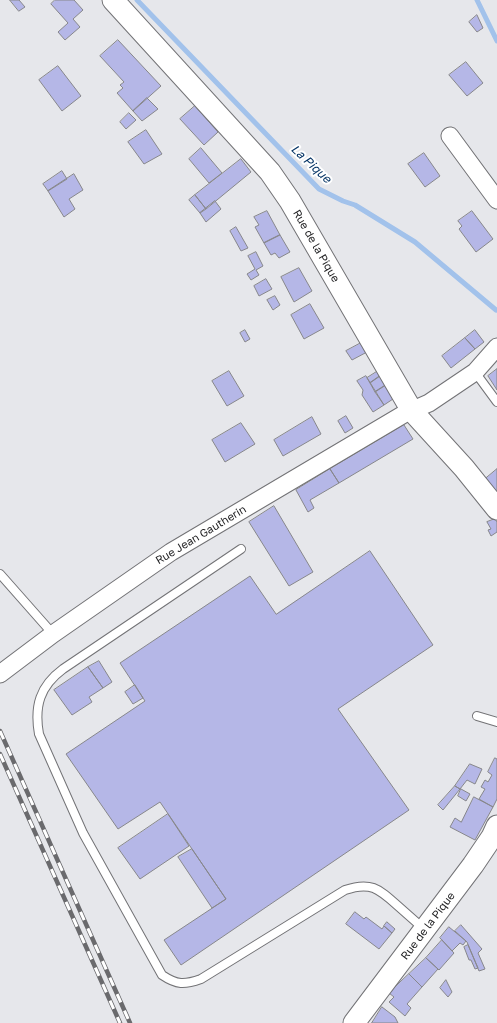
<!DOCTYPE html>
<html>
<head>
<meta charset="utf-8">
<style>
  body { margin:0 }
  canvas { display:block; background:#e6e7eb }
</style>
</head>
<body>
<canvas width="497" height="1023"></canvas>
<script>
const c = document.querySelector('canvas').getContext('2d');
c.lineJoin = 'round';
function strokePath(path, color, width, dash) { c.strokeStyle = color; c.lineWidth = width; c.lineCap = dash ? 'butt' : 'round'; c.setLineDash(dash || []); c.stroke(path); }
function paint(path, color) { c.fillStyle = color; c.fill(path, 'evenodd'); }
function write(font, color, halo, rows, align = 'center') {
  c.font = font + ' "Golos Text",sans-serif'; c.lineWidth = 4; c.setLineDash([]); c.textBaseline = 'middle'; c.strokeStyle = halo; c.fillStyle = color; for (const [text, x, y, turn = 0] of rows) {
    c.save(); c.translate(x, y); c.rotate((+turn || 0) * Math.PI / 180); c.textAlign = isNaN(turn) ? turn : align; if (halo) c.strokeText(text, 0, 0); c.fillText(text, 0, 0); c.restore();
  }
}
strokePath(new Path2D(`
  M137 0 319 189 343 201 355 205 415 242 496 310
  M477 0 497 41`), '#a2c2eb', 5);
const building = new Path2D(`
  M10 0H19L25 7 19 11Z
  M55 0H74L83 10 73 19 80 27 65 40 58 32 68 23 51 4Z
  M477 15 483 28 477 32 469 22Z
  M118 40 161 86 133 111 117 93 123 88 120 85 124 82 100 56Z
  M466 62 483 83 467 96 449 75Z
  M58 66 81 96 62 111 39 80Z
  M147 98 158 109 142 121 133 111Z
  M195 106 218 132 204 145 180 119Z
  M129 113 136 120 126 129 120 122Z
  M146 130 162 154 144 164 128 142Z
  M201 148 222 173 209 183 189 159Z
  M424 153 440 176 425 187 408 164Z
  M241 159 251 172 206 209 195 195Z
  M62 171 67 179 48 191 43 184Z
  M74 174 83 190 69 199 75 209 64 217 48 191Z
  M195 195 206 209 200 213 189 200Z
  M215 201 221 209 206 222 200 213Z
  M267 211 280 235 264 243 255 227 259 225 254 217Z
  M472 211 493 239 476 252 459 229 462 226 458 221Z
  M236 227 248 248 241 251 230 231Z
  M280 235 290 252 279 258 275 253 271 255 264 243Z
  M256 252 263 266 256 270 259 275 251 280 247 274 255 269 248 256Z
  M299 268 312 291 294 302 281 277Z
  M266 279 272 289 259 296 254 286Z
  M275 296 280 305 273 310 267 300Z
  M310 304 324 328 304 339 291 315Z
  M245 330 250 339 245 342 240 333Z
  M475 330 484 342 475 349 465 338Z
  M465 338 475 349 451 368 442 356Z
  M361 343 367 352 352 360 346 351Z
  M497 369V390L488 376Z
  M229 371 244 396 227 406 212 381Z
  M378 371 380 376 370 383 367 378Z
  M366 376 384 405 373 412 362 395 363 390 357 381Z
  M380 376 386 385 375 392 370 383Z
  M386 385 393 399 384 405 375 392Z
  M346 416 353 428 345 433 338 421Z
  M312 417 321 434 283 456 274 440Z
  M241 423 255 444 225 462 212 440Z
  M404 425 413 439 339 483 330 469Z
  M330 469 339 483 310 500 314 508 308 512 296 490Z
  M497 469V496L484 480Z
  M274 506 313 572 289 586 249 522Z
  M495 519 497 522V532L491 536 488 530 491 529 487 522Z
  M370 551 433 645 338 709 409 810 181 965 164 940 226 899 160 802 118 829 66 754 145 701 120 663 250 576 276 614Z
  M99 661 112 682 103 688 88 667Z
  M88 667 103 688 89 697 92 702 72 715 54 690Z
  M135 685 143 698 133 704 125 692Z
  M495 758 497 759V799L493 807 479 799 485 789 481 787 485 780 488 782 492 775 488 772Z
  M470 764 482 769 475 784 467 780 460 789 455 786Z
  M455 786 460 789 443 810 438 805Z
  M461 789 470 794 466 801 458 796Z
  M474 797 493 807 475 840 450 827 455 818 461 822Z
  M168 814 189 846 140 879 118 848Z
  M192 849 226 899 212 908 178 857Z
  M355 912 364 919 366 917 382 929 384 926 392 933 379 949 346 924Z
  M387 922 395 929 392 933 384 926Z
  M461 925 482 949 478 953 485 969 479 971 467 942 455 931Z
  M449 927 466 941 463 945 460 943 452 951 440 938Z
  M442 940 454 953 439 970 426 958Z
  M468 945 478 968 475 969 471 960H469L464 947Z
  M426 958 438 969 422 987 409 974Z
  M409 974 422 987 407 1004 411 1008 405 1016 389 1002 394 997 389 993Z
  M446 980 452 992 448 997 440 988Z
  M382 1007 395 1017 398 1023H372Z`);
paint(building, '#b5b7e7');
strokePath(building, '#87878b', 1);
const service = new Path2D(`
  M475 372 497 402
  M241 549 63 669C40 686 34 706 39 734L83 833 162 975C177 985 184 985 201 979L345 890C371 881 379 889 398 906 406 913 415 921 424 929
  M0 574 53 634
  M477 716 497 722`);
const minor = new Path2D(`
  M450 136 497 200
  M0 674 53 634 171 552 404 414 429 403 475 372 497 347`);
const tertiary = new Path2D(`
  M113 0 270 172 290 201 412 411 464 468 497 509
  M354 1023 473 865 492 837 497 826`);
strokePath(service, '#737376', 10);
strokePath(minor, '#737376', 19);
strokePath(tertiary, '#737376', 23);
strokePath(service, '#fff', 8);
strokePath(minor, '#fff', 17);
strokePath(tertiary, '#fff', 21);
const rail = new Path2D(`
  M0 731 130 1023
  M0 754 120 1023`);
strokePath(rail, '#6a6a6d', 4.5);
strokePath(rail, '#fff', 3, [9]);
write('11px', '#232325', '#fff', [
  ["Rue de la Pique",316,246,60],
  ["Rue Jean Gautherin",201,535,-31],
  ["Rue de la Pique",428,926,-53]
]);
write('italic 12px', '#063465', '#fff', [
  ["La Pique",311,164,43]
]);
</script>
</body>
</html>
